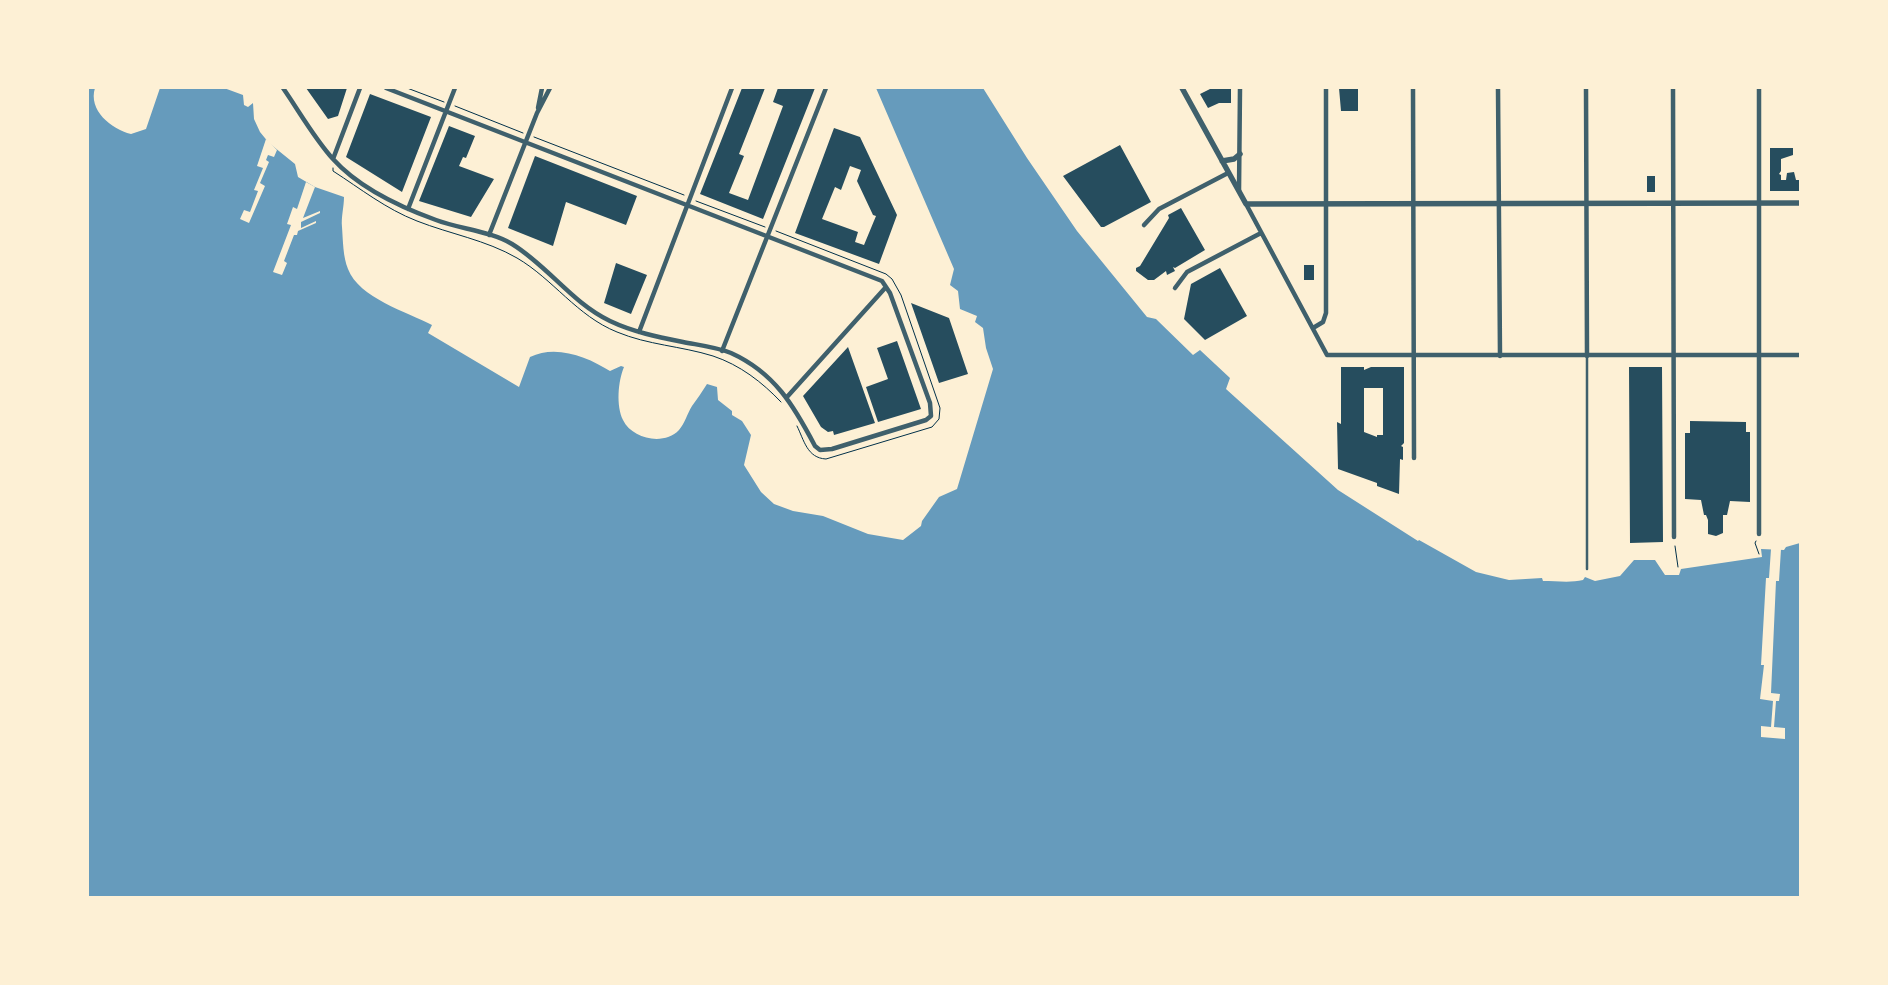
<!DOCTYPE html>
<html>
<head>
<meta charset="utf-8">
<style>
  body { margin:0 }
  #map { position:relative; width:1888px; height:985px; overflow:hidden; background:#fdf0d5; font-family:Inter,sans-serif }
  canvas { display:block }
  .frame { position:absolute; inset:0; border:89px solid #fdf0d5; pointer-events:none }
</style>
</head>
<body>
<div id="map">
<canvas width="1888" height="985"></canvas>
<div class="frame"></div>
</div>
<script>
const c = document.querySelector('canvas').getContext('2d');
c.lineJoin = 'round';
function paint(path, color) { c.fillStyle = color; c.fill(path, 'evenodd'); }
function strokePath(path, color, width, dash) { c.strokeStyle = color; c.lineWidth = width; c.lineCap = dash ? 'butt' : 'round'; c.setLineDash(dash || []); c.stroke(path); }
paint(new Path2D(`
  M88 88H95C88 110 111 129 131 134L146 129 160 88H224L243 95 244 105 248 107 253 103 254 119 260 132 269 143 295 164 298 177 315 187 344 197C344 207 341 217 342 227 343 241 343 257 348 269 359 298 407 312 432 325L428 333 519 387 530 357C556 344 588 357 610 371L621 366 624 367C618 381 616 406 623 420 632 439 664 446 679 430 685 423 687 414 692 406 697 399 702 392 707 384L717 387 718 400 732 411V415L742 421 751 435 744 465 761 492 774 504 793 511 823 516 868 534 903 540 921 526 922 521 939 497 957 489 993 369 986 348 983 328 975 322 977 316 960 309 958 291 950 285 954 269 876 88H983L1027 158 1077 231 1147 317 1156 319 1193 355 1200 350 1230 378 1226 389 1338 490 1418 541 1419 540 1476 572 1509 580 1542 578 1543 581C1556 581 1571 583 1583 580L1585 577 1595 581 1620 576 1634 560H1655L1665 575H1679L1681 569 1762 557 1761 549 1784 550 1786 547 1800 543V897L88 898Z`), '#669bbc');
paint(new Path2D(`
  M266 139 277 150 274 157 268 155 266 160 269 162 260 183 265 186 249 223 240 219 244 210 250 212 258 191 254 190 263 168 257 166Z
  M306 182 315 187 303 218 320 211V213L301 222V228L316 221V223L298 231 297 235H294L284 261 287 263 282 275 273 272 291 225 287 224 293 207 297 209Z
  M1771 549H1781L1779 581H1776L1771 693 1780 694 1779 701H1776L1774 727 1785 728V739L1761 737V726L1771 727 1773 701 1760 699 1764 665H1761L1766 578H1769Z`), '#fdf0d5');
paint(new Path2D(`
  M306 88H347L338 116 328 119Z
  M742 88H765L739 154 744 156 729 193 748 200 783 106 773 102 778 88H815L763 219 700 194Z
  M1212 88H1231V103H1219L1208 108 1200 94Z
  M1339 88H1358V111H1341Z
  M370 94 431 117 402 192 346 157Z
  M449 126 475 136 466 158 463 157 459 166 494 179 471 217 419 201Z
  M834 128 860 137 897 215 879 264 795 233ZM850 166 861 170 857 181 873 215 876 216 864 245 855 242 858 232 822 219 835 187 841 190Z
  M1120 145 1151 202 1104 227H1101L1063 176Z
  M1770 148H1793V155L1781 159V171L1779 174 1781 175V180H1786L1787 173 1794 172 1796 180H1800V191H1770Z
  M535 156 637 196 626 225 566 202 553 246 508 228Z
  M1647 176H1655V192H1647Z
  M1181 208 1205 250 1175 268 1173 267 1175 271 1167 275 1166 271 1154 280H1148L1136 271V268L1140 266 1169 218 1168 215Z
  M616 263 647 275 631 314 604 303Z
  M1304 265H1314V280H1304Z
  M1220 268 1247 316 1205 340 1184 319 1191 284Z
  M911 303 949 318 968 374 939 383Z
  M897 341 921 409 878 422 866 387 888 379 877 348Z
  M848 347 875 423 834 435 833 431 828 432 821 427 803 396Z
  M1341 367H1364V370L1371 367H1404V443L1401 446 1403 447V460L1400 459 1399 494 1377 486V483L1338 469 1337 422 1341 424ZM1364 388H1383V435H1377V437L1364 432Z
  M1629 367H1662L1663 542 1630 543Z
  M1690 421 1746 422V432H1750V502L1730 501 1727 515H1723V533L1716 536 1708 534V520L1706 515H1704L1701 500 1685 499V433H1690Z`), '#264d5e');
strokePath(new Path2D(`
  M407 88 444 102
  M455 106 523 133
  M534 137 684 195
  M333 168V171C361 189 386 209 417 221 450 234 486 240 517 258 553 279 577 316 617 332 648 345 681 346 713 356 740 365 762 382 781 402
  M696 201 765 227
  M776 231 886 274 892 279 901 295 940 408 939 419 932 427 826 459C807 458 804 440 797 426
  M1756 541 1755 543 1759 554
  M1675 546 1678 567`), '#003049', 1);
strokePath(new Path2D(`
  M1587 356V569`), '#3f606c', 2.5);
strokePath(new Path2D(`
  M283 88C299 111 314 138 333 159 359 188 400 207 436 220 460 229 490 231 512 244 548 266 572 303 610 321 633 332 658 337 683 342 698 345 716 347 731 353 775 373 794 406 815 446L820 450 832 449 926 420 931 416 930 403 890 293 882 281 386 88
  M1413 88 1414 458
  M1498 88 1500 356
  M1586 88 1587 356
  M1673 88 1674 537
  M1759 88V534
  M538 108 542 88
  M333 159 360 88
  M1239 191 1240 88
  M1246 204 1327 355H1800
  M408 209 455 88
  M1144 225 1159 209 1228 173
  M489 235 537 113 550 88
  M1175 288 1187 272 1261 233
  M1313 328 1323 322 1326 313V88
  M639 332 732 88
  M722 351 826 88
  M787 397 886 287`), '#3f606c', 4.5);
strokePath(new Path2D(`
  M1182 88 1246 204 1800 203
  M1222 161 1234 159 1240 154`), '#3f606c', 5.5);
</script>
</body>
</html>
